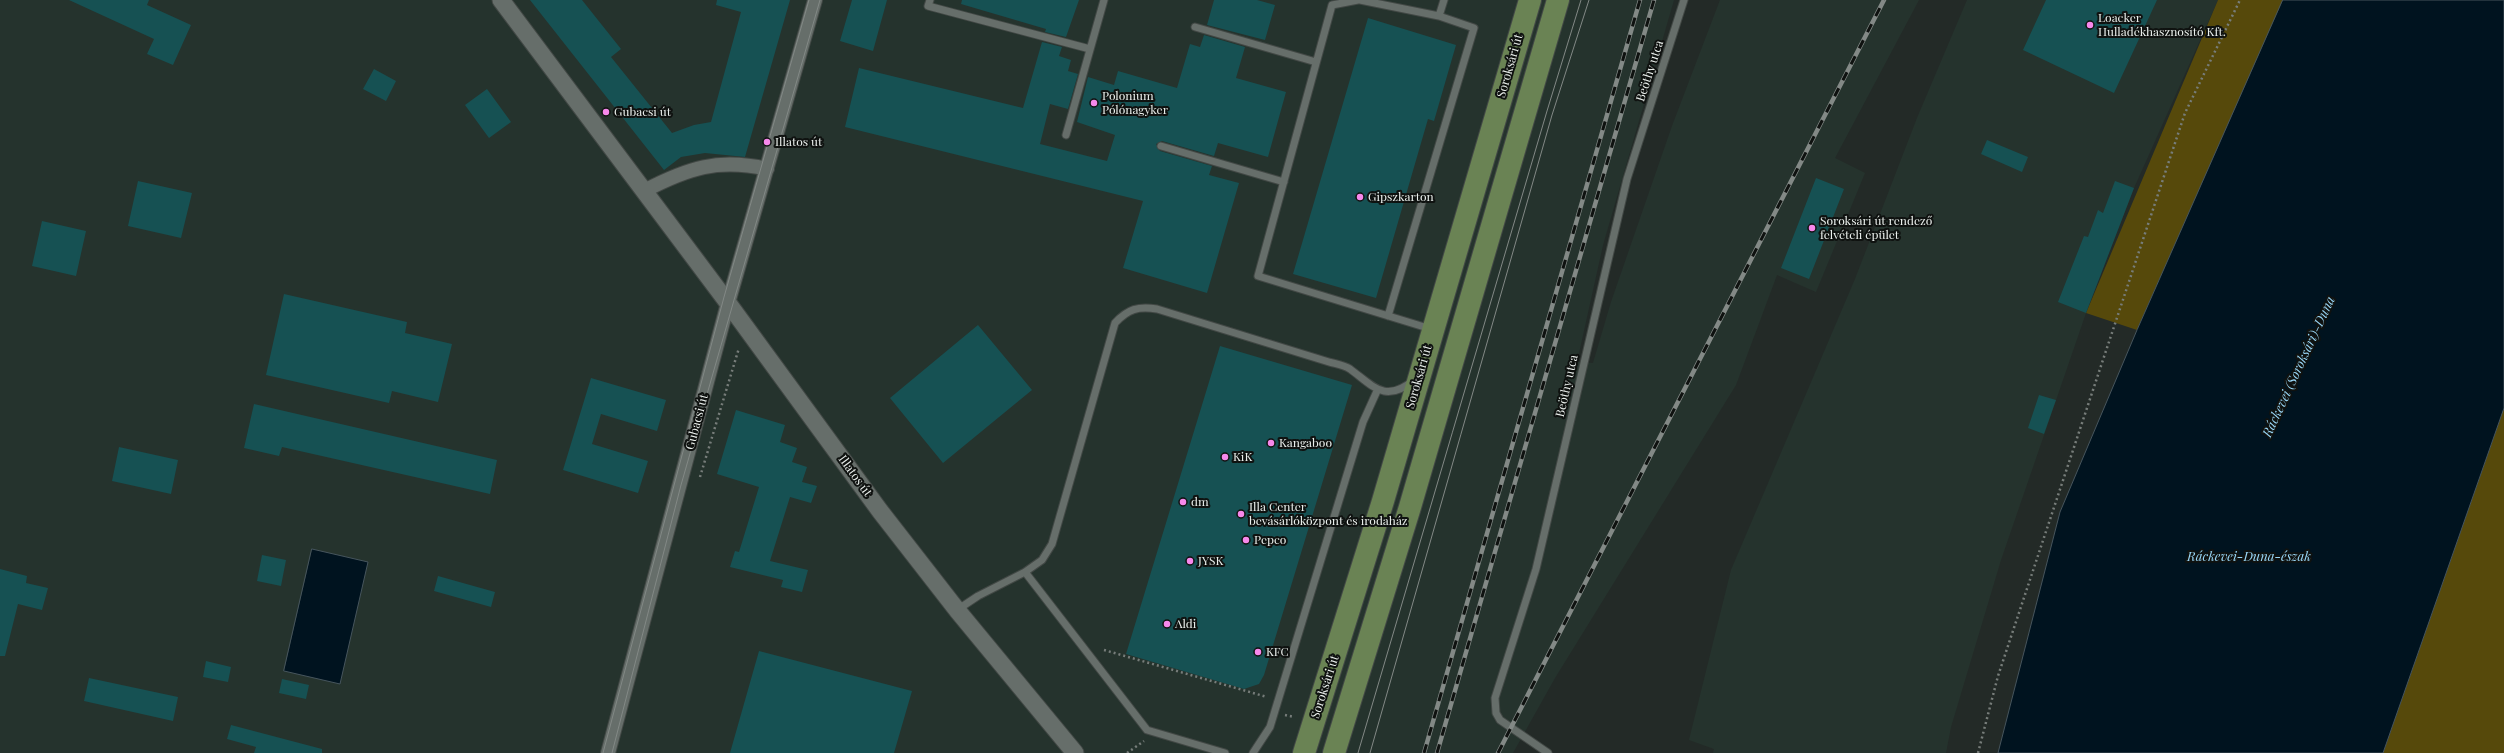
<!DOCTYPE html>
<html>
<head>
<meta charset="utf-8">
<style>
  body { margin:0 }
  canvas { display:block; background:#232a27 }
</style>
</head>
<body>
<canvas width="2504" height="753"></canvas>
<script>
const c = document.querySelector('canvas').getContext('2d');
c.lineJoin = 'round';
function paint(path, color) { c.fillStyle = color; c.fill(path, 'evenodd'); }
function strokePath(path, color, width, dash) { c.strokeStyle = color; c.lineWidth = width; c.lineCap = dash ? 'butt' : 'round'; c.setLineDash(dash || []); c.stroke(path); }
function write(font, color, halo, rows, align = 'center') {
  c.font = font + ' "Playfair Display",serif'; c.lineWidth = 4; c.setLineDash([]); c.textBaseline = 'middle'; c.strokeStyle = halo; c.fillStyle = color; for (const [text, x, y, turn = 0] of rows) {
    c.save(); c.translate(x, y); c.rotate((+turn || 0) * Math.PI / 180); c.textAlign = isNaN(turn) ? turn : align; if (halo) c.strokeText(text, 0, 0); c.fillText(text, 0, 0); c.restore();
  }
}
paint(new Path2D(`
  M0 0H1674L1603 245 1577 362 1593 363 1611 302 1672 126 1720 0H1919L1835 158 1865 173 1816 292 1777 275 1736 385 1555 678 1513 753H0Z
  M1967 0H2218L2134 188 2086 313 2001 560 1951 727 1946 753H1713L1714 749 1689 740 1731 570 1855 279 1917 118Z`), '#25332d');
paint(new Path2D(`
  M2218 0H2283L2137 330 2086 313Z
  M2504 408V753H2383Z`), '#56490b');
const water = new Path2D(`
  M2283 0H2504V408L2383 753H1998L2060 512 2137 330Z
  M312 549 368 562 340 684 284 671Z`);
paint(water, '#00131f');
strokePath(water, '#46555d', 1);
paint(new Path2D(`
  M69 0H149L147 5 191 25 173 65 147 54 154 39Z
  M530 0H582L621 49 611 57 672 133 694 125 711 122 741 12 716 5 717 0H790L745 157 705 153 681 157 664 170Z
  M852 0H887L873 51 840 41Z
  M962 0H1079L1066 37 1045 32 1046 29 961 4Z
  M1214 0H1257L1275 5 1265 40 1207 25Z
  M2046 0H2157L2114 93 2023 50Z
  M1368 18 1456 45 1434 121 1428 119 1376 298 1293 274Z
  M1204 35 1245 47 1236 78 1286 92 1268 157 1218 143 1214 156 1162 141 1156 144 1160 151 1212 166 1209 175 1239 183 1207 293 1123 268 1143 201 845 127 859 68 1023 108 1042 42 1062 47 1059 56 1071 60 1068 71 1078 74 1068 109 1050 104 1040 144 1107 161 1115 135 1077 122 1088 77 1114 85 1118 71 1177 88 1190 44 1200 47Z
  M374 69 396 81 386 101 363 89Z
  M487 89 511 122 489 138 465 105Z
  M1987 140 2028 157 2022 172 1981 154Z
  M1816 178 1844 189 1809 279 1781 268Z
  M138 181 192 193 181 238 128 226Z
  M2115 181 2134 188 2086 313 2058 302 2084 236 2088 237 2098 210 2103 213Z
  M42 221 86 231 76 276 32 266Z
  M284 294 407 322 405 333 452 344 438 402 392 391 389 403 266 375Z
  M978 325 1032 390 943 463 890 398Z
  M1220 346 1352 385 1264 675 1259 684 1244 689 1126 654Z
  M591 378 666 400 657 431 601 414 592 444 648 461 638 493 563 470Z
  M2039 395 2056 400 2044 434 2028 428Z
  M254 404 497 460 490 494 282 447 279 456 244 448Z
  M736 410 785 425 780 442 797 448 792 462 807 467 802 482 817 486 811 503 790 497 770 561 808 570 802 592 781 587 783 580 730 567 735 551 739 552 759 487 717 474Z
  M119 447 178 460 171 494 112 481Z
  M262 555 286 560 281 586 257 581Z
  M0 569 27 576 26 583 48 588 42 610 18 604 5 656H0Z
  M438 576 495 592 491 607 434 591Z
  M759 651 912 691 894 753H730Z
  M206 661 231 667 228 682 203 677Z
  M89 678 178 697 173 721 84 701Z
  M282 679 309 685 306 699 279 693Z
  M231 725 322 749V753H254L256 747 227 739Z`), '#165153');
const service = new Path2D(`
  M930 0 928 6 1090 49
  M1358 0 1332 5 1258 276 1431 329
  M1360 0 1439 16 1444 0
  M1195 27 1316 62
  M1066 135 1104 0
  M1161 146 1284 182
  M1388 316 1474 28 1439 16
  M1025 572 1147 730 1225 753
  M957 610 978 596 1025 572 1042 560 1052 544 1115 323C1128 309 1138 306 1157 309L1329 362C1336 364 1344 365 1350 369 1373 386 1385 404 1414 380
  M1253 753 1270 727 1363 422 1377 391
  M1548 753 1500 720 1496 713 1495 698 1536 569 1627 179 1684 0`);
const minor = new Path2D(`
  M644 191C688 168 718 158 767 169
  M608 753 728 303 815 0`);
const tertiary = new Path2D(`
  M501 0 728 303 880 511 957 610 1075 753`);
const primary = new Path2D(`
  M1304 753 1383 501 1530 0
  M1334 753 1410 507 1558 0`);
strokePath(service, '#424845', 9);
strokePath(minor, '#424845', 16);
strokePath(tertiary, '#424845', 19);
strokePath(primary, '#424845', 24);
strokePath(new Path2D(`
  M700 477 739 348
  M1104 650 1267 697
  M1285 715 1294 717
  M1127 753 1144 741
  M1978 753 1998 676 2185 113 2240 0`), '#777d7a', 2.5, [2, 3]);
strokePath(service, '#666e6a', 7);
strokePath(minor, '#666e6a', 14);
strokePath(tertiary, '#666e6a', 17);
strokePath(primary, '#6a8354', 22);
strokePath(new Path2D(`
  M603 753 724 297 809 0
  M612 753 681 485 820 0
  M1358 753 1547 111 1581 0
  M1370 753 1552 115 1589 0`), '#838986', 1);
const rail = new Path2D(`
  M1424 753 1640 0
  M1437 753 1654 0
  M1498 753 1884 0`);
strokePath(rail, '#838986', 4.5);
strokePath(rail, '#0f1210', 3, [9]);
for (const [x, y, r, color] of [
  [2090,25,4,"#f788eb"],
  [1094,103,4,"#f788eb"],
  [606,112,4,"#f788eb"],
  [767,142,4,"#f788eb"],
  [1360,197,4,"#f788eb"],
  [1812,228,4,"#f788eb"],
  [1271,443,4,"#f788eb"],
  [1225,457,4,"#f788eb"],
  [1183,502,4,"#f788eb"],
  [1241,514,4,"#f788eb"],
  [1246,540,4,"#f788eb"],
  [1190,561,4,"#f788eb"],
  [1167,624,4,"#f788eb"],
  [1258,652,4,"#f788eb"]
]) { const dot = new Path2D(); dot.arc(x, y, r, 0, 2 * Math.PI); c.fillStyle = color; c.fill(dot); strokePath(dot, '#0f1210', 1.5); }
write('12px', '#ebf0ed', '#0f1210', [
  ["Loacker",2098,18],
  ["Hulladékhasznosító Kft.",2098,32],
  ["Polonium",1102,96],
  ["Pólónagyker",1102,110],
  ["Gubacsi út",614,112],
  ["Illatos út",775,142],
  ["Gipszkarton",1368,197],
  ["Soroksári út rendező",1820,221],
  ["felvételi épület",1820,235],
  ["Kangaboo",1279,443],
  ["KiK",1233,457],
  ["dm",1191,502],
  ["Illa Center",1249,507],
  ["bevásárlóközpont és irodaház",1249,521],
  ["Pepco",1254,540],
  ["JYSK",1198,561],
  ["Aldi",1175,624],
  ["KFC",1266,652]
], 'left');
write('12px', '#ebf0ed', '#0f1210', [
  ["Soroksári út",1510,66,-74],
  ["Beöthy utca",1650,71,-72],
  ["Soroksári út",1419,377,-74],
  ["Beöthy utca",1567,386,-77],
  ["Gubacsi út",697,422,-75],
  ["Illatos út",855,476,54],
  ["Soroksári út",1325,687,-72]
]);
write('italic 13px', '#99d7f7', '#0f1210', [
  ["Ráckevei (Soroksári)-Duna",2299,367,-65],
  ["Ráckevei-Duna-észak",2249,557]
]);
</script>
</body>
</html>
